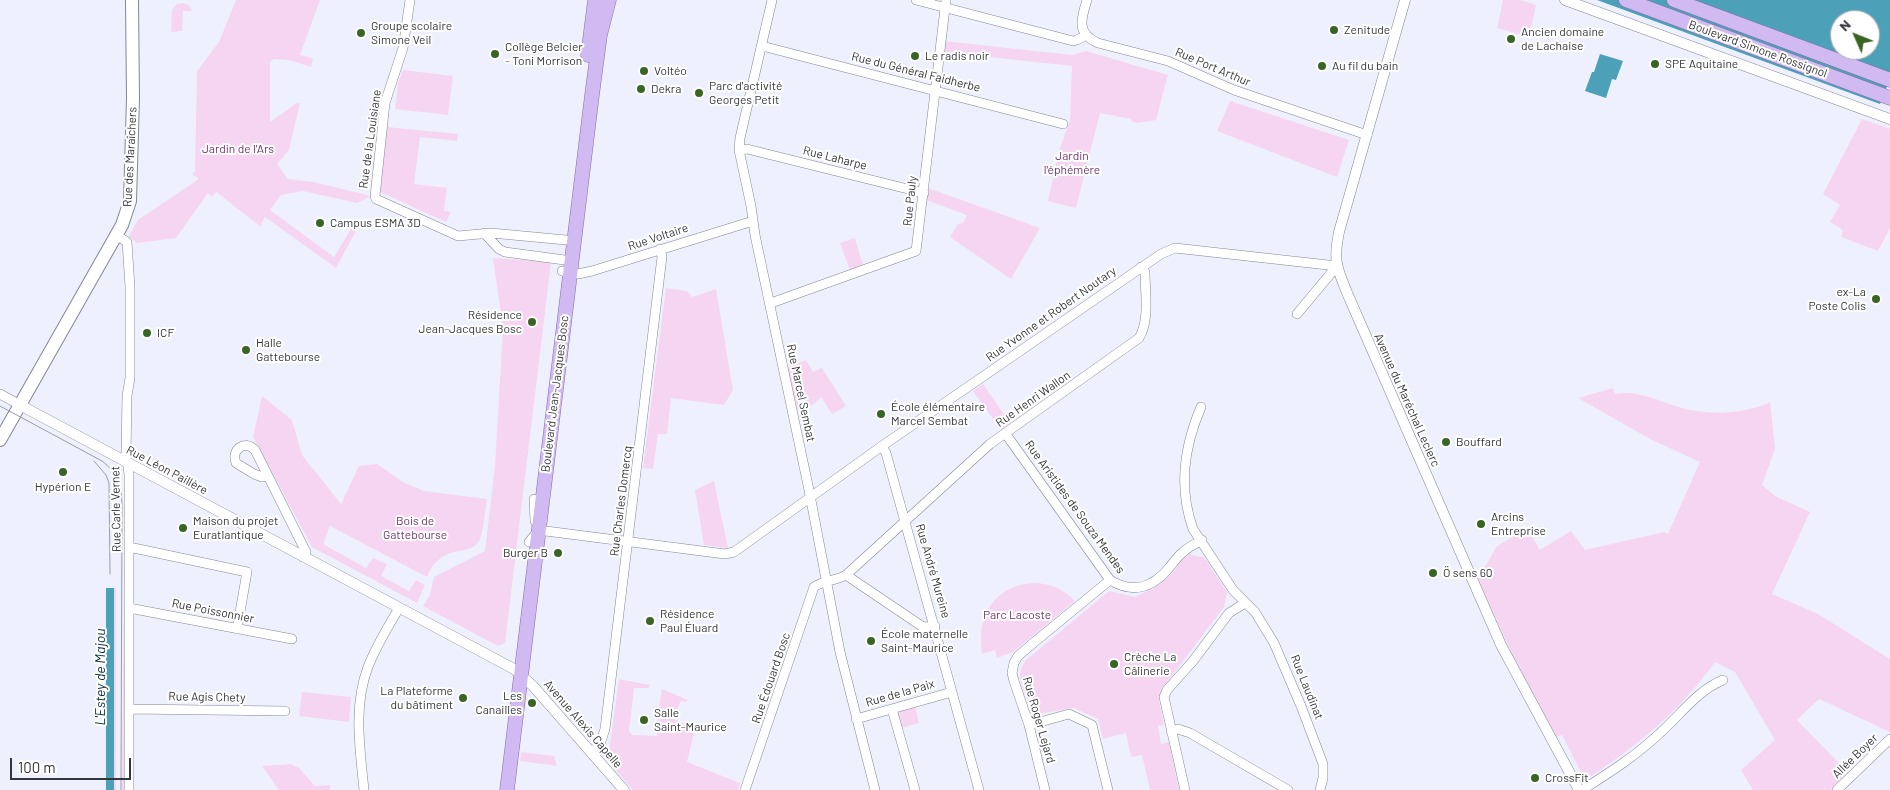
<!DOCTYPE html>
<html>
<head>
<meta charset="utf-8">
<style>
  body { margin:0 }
  #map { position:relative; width:1890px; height:790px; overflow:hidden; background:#eef1fd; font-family:Barlow,sans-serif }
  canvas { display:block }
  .north { position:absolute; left:1830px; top:10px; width:50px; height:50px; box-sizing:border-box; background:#fff; border:1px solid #aeafb1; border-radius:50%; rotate:314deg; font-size:14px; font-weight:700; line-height:20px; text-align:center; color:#35363c }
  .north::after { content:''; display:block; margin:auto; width:18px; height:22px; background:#396524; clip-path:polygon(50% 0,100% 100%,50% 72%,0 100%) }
  .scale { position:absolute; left:10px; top:758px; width:121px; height:22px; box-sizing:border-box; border:2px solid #35363c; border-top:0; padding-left:6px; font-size:15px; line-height:18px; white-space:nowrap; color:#35363c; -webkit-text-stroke:4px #fff; paint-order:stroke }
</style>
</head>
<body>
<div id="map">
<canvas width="1890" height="790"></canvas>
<div class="north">N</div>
<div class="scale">100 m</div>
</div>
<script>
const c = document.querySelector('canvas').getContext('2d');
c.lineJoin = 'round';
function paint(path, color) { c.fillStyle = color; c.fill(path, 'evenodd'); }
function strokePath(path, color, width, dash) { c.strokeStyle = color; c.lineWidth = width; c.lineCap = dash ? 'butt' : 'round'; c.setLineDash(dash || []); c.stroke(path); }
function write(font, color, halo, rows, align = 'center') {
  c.font = font + ' Barlow,sans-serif'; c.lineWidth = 4; c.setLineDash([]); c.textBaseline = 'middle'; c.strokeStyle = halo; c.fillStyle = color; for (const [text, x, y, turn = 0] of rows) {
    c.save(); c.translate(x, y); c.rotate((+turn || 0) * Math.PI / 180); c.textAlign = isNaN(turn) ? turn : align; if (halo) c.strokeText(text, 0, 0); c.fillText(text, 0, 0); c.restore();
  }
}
paint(new Path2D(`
  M236 0H320L300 55 313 58 311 67 289 60 274 59 270 62V122L297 103H300L289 150 277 164 288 179 314 182 371 196 357 203 303 191 281 195 270 210 334 257 352 227 357 229 336 268 265 217 260 226 216 192 212 197 208 193 176 238 137 243 129 236 138 220 199 179 192 174 195 171 197 71 219 42Z
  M1503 0H1520L1536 5 1529 37 1497 28Z
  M183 3 190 6 192 11H183L182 31 171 32 172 10 177 4Z
  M944 41 1072 55 1086 51 1168 75 1156 120 1137 123 1131 121V119L1100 113 1076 208 1048 201 1059 151 1070 120 1072 66 943 52Z
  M403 70 453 76 448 115 395 109 398 83Z
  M1230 101 1349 140 1337 177 1217 131Z
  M1862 119 1890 129V228L1878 251 1841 237 1843 230 1830 222 1840 205 1823 194Z
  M387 127 458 134 457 141 420 137 414 184 447 188 444 211 451 212 446 222 380 192Z
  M928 188 1040 228 1011 279 950 237 958 224 963 223 967 215 926 200Z
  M855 238 863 265 850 270 840 243Z
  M493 258 551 262 505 643 498 646 423 606 430 595 434 577 485 551 495 466 503 328Z
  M666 288 687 291 692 297 716 289 733 390 724 405 671 398 667 434H658L653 469 643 468Z
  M806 360 813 372 822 368 846 406 832 414 821 397 813 405 797 410 788 367Z
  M983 384 1010 423 1001 430 973 391Z
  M1613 388 1615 394C1641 389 1665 405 1690 410 1715 415 1748 413 1770 402L1775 449 1762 485 1777 497 1810 512 1772 594 1818 614 1890 659V732L1819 699 1797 720 1848 772 1830 790H1753L1741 770 1775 740 1735 672 1715 662C1680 711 1635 748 1585 780L1562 735 1556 737 1512 654 1478 579 1497 546 1527 529 1540 550 1571 531 1585 550 1664 532 1668 534 1700 462 1650 439 1578 398Z
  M262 396 292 420 302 455 341 504 359 466 377 464 403 482 424 491 487 499C485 510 484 532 479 541 473 551 464 549 454 552 441 555 431 565 427 577L330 526 323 544 366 568 373 558 387 564 381 576 409 591 416 580 425 585 417 603 312 547 253 437Z
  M714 481 728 548H727L704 545 695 490Z
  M1190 554 1199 557H1204L1227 592 1224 607 1161 690 1159 701 1164 725 1158 726 1161 744 1169 742 1179 790H1150L1142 755 1131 757 1126 733 1103 739 1098 719 1074 708 1038 714C1031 709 1019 684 1020 675 1020 669 1023 665 1026 660L1109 591 1135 597 1154 588 1172 574 1182 560Z
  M1033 583C1050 583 1063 589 1075 601L1013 652 997 658 995 650 982 654C976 617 993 586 1033 583Z
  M114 588H116V790H114Z
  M124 588H126L124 790H122Z
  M619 679 650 685 648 688H634L629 731 632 735 657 736 659 708 662 689 688 700 686 702 681 701 673 719 695 729 687 762 740 783 738 790H633L611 765 608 759Z
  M302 692 351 697 349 722 299 716Z
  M915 706 919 723 901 728 896 711Z
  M521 752 554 756 557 766 520 761Z
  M291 764 299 768 315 786 330 785V790H279L262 766Z`), '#f6d5f3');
paint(new Path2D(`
  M1597 0H1890V79L1880 104ZM1840 20H1870V50H1840Z
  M1600 54 1623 61 1616 80 1612 79 1606 98 1585 91 1592 72H1594Z
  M106 588H114V790H106Z`), '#4ca1b9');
const minor = new Path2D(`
  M410 0 403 48 385 103 375 196 376 199 458 236 491 233 566 240
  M772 0 740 138 739 150 751 206 755 235 809 490 840 652 875 790
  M916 0 1073 41 1077 40 1086 35
  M1087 0C1081 19 1076 33 1098 43L1168 61 1234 90 1367 135
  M762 46 1063 124
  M739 150 747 149 924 193
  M484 233 499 249 505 252 572 261
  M116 235 127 242 130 287V378L127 396 126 454 129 474V790
  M562 271 578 274 592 271 753 221
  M771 303 916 251 946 0
  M0 394 20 405
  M1201 407C1184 447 1178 487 1193 529L1233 590 1255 612 1274 643 1301 706 1323 764V778L1320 790
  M1005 433 1110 580C1133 594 1152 588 1169 568 1173 563 1177 557 1182 553 1188 547 1195 544 1202 540
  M882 446 886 453 979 790
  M267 475 262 477 254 474 236 463C231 450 244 439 255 450L306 552 303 557
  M534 499 535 521
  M538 530 725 554 734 552 882 446 1161 254 1175 248 1337 266 1297 314
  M529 542 538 531
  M129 547 247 572 237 629
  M846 575 923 627 935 626
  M129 608 292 639
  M129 709 285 711
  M892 709 915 790
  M856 719 952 692
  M1029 725 1069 714 1092 725 1108 790
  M1171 731 1178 729 1190 733 1288 790
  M592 752 600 744 605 729 661 265 662 257 660 249
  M364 790C360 749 353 706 368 667 376 646 388 627 399 608
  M745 790 814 587C823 580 836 581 846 575L990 444 1139 338C1150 320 1145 293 1145 272L1141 267
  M1045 790 1029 725 1014 681 1012 673 1014 663 1018 656 1032 644 1110 580
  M1185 790 1164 697 1167 690 1193 661 1229 613 1245 603
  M1582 790C1609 773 1637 755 1660 733 1680 715 1698 690 1723 680
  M1837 790 1890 739`);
const tertiary = new Path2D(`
  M1405 0 1339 232C1333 262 1337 268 1348 295L1501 645 1579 790
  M1565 0 1890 119
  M20 405 514 669 533 686 624 790`);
const secondary = new Path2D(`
  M0 440 122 225 130 201 133 98 132 0`);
const primary = new Path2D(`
  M1626 0 1890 98
  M1674 0 1890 80
  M588 55 595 0
  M507 790 592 95 600 35 609 0`);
strokePath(minor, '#838694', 10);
strokePath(tertiary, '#838694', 11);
strokePath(secondary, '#838694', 14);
strokePath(primary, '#866eac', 15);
strokePath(minor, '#fff', 9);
strokePath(tertiary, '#fff', 10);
strokePath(secondary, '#fff', 12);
strokePath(primary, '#d0baf1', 14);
strokePath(new Path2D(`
  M0 406 102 461C118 473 122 488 122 507L121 790
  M94 461 106 475 109 483 110 574`), '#9b9da6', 1);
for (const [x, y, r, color] of [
  [1334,30,5,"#396524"],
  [361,33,5,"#396524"],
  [1511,39,5,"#396524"],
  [495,54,5,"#396524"],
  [915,56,5,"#396524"],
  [1655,64,5,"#396524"],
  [1322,66,5,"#396524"],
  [644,71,5,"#396524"],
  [641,89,5,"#396524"],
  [699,93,5,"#396524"],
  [320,223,5,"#396524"],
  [1876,299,5,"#396524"],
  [532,322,5,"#396524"],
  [147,333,5,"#396524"],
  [246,350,5,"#396524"],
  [881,414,5,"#396524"],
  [1446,442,5,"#396524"],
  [63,472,5,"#396524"],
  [1481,524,5,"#396524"],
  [183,528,5,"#396524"],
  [558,553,5,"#396524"],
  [1433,573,5,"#396524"],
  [650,621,5,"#396524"],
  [871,641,5,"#396524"],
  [1114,664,5,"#396524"],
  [463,698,5,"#396524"],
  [532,703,5,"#396524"],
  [644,720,5,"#396524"],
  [1535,778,5,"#396524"]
]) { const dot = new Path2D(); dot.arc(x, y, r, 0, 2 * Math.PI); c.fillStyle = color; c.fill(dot); strokePath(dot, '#fff', 2); }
write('12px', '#35363c', '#fff', [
  ["Groupe scolaire",371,26],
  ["Simone Veil",371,40],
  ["Zenitude",1344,30],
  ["Ancien domaine",1521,32],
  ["de Lachaise",1521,46],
  ["Collège Belcier",505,47],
  ["- Toni Morrison",505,61],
  ["Le radis noir",925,56],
  ["SPE Aquitaine",1665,64],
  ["Au fil du bain",1332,66],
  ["Voltéo",654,71],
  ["Parc d'activité",709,86],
  ["Georges Petit",709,100],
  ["Dekra",651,89],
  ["Campus ESMA 3D",330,223],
  ["ex-La",1866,292,"right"],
  ["Poste Colis",1866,306,"right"],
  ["Résidence",522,315,"right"],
  ["Jean-Jacques Bosc",522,329,"right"],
  ["ICF",157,333],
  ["Halle",256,343],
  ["Gattebourse",256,357],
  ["École élémentaire",891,407],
  ["Marcel Sembat",891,421],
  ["Bouffard",1456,442],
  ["Hypérion E",63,487,"center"],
  ["Arcins",1491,517],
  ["Entreprise",1491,531],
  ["Maison du projet",193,521],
  ["Euratlantique",193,535],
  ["Burger B",548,553,"right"],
  ["Ö sens 60",1443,573],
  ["Résidence",660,614],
  ["Paul Éluard",660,628],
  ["École maternelle",881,634],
  ["Saint-Maurice",881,648],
  ["Crèche La",1124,657],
  ["Câlinerie",1124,671],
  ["La Plateforme",453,691,"right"],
  ["du bâtiment",453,705,"right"],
  ["Les",522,696,"right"],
  ["Canailles",522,710,"right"],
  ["Salle",654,713],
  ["Saint-Maurice",654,727],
  ["CrossFit",1545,778]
], 'left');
write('12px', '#35363c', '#fff', [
  ["Boulevard Simone Rossignol",1758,49,20],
  ["Rue Port Arthur",1213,67,23],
  ["Rue du Général Faidherbe",916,72,14],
  ["Rue de la Louisiane",370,139,-82],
  ["Rue des Maraîchers",130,157,-87],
  ["Rue Laharpe",835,158,14],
  ["Rue Pauly",910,201,-84],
  ["Rue Voltaire",658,237,-18],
  ["Rue Yvonne et Robert Noutary",1051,314,-35],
  ["Rue Marcel Sembat",801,393,78],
  ["Boulevard Jean-Jacques Bosc",555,394,-83],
  ["Rue Henri Wallon",1033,399,-35],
  ["Avenue du Maréchal Leclerc",1407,400,66],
  ["Rue Léon Paillère",167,470,28],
  ["Rue Charles Domercq",621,501,-83],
  ["Rue Aristides de Souza Mendes",1075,507,54],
  ["Rue Carle Vernet",116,509,-91],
  ["Rue André Mureine",933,571,74],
  ["Rue Poissonnier",213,611,11],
  ["Rue Édouard Bosc",771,678,-71],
  ["Rue Laudinat",1307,687,68],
  ["Rue de la Paix",900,693,-16],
  ["Rue Agis Chety",207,697,1],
  ["Rue Roger Lejard",1039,720,74],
  ["Avenue Alexis Capelle",583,724,49],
  ["Allée Boyer",1855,756,-44]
]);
write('12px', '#72346f', '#fff', [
  ["Jardin de l'Ars",238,149],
  ["Jardin",1072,156],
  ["l'éphémère",1072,170],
  ["Bois de",415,521],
  ["Gattebourse",415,535],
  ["Parc Lacoste",1017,615]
]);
write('italic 14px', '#06303b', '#fff', [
  ["L'Estey de Majou",100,677,-90]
]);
</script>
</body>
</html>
